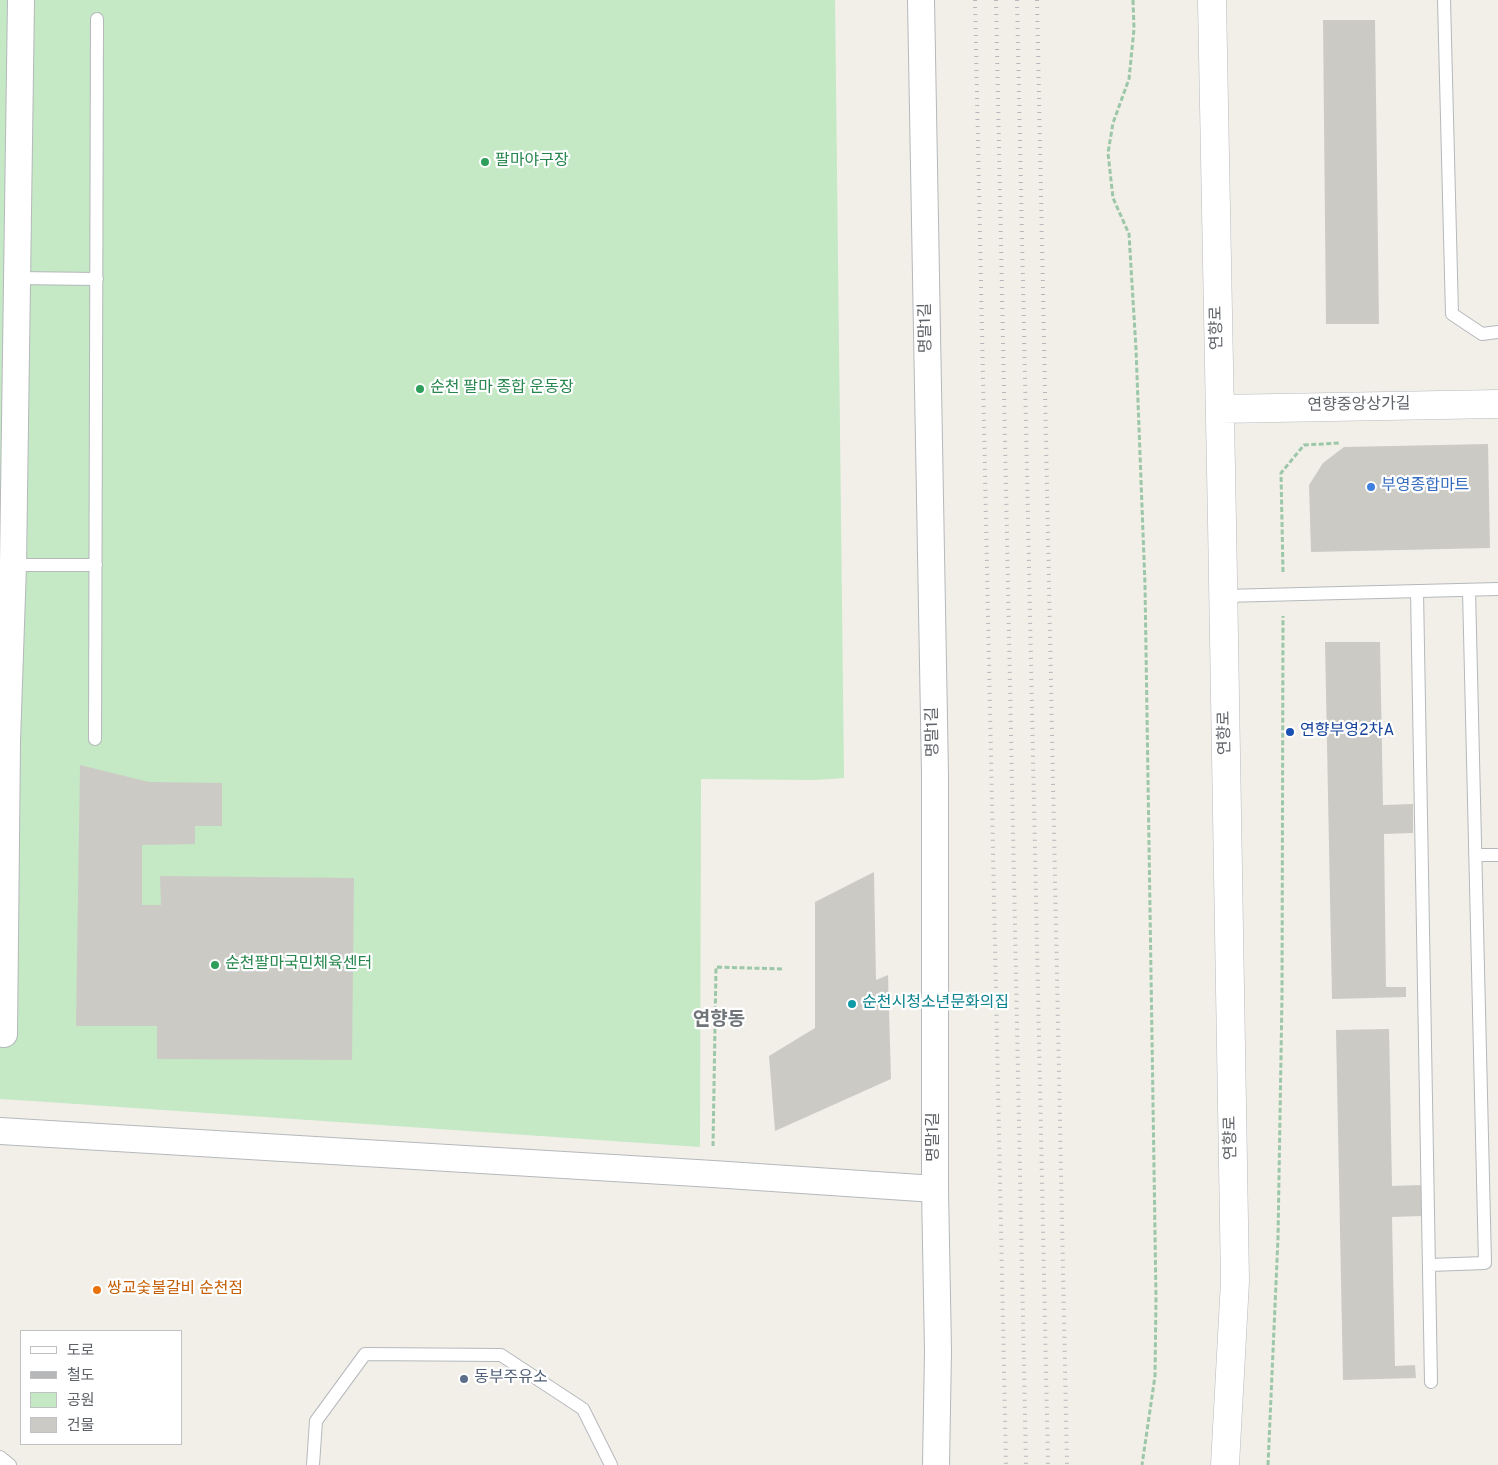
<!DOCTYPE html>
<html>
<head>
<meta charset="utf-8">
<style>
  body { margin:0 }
  #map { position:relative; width:1498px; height:1465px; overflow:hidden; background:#f1efe8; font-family:Overpass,"Noto Sans KR",sans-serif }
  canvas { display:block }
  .legend { position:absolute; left:20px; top:1330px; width:162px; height:115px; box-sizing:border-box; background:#fff; border:1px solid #bfc1c3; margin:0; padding:6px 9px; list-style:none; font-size:15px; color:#5f6368 }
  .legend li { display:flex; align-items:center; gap:10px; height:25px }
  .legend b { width:25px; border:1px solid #bfc1c3 }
</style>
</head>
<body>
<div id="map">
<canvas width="1498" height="1465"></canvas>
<ul class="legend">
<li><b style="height:6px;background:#fff"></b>도로</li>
<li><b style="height:6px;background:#b6b7b8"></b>철도</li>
<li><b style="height:14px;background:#c5e8c5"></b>공원</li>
<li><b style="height:14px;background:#cccac5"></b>건물</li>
</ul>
</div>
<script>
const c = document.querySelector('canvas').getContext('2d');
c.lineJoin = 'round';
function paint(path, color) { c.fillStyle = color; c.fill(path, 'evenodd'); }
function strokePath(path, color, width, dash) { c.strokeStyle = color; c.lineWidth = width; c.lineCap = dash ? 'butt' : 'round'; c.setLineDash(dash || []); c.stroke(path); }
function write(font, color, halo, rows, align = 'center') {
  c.font = font + ' Overpass,"Noto Sans KR",sans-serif'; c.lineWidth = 4.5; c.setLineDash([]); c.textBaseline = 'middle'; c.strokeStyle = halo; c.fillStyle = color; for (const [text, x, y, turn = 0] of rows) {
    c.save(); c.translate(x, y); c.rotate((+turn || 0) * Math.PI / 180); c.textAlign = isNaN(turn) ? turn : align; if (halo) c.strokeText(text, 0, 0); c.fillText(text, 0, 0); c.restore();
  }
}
paint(new Path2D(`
  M0 0H835L844 778 815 780 701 779 700 1147 33 1101 0 1099Z`), '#c5e8c5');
paint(new Path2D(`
  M1323 20H1375L1379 324H1326Z
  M1488 444 1490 548 1311 552 1309 485 1323 463 1344 447Z
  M1325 642H1380L1383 805 1413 804V833L1384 834 1386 987H1406V997L1332 999Z
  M80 765 149 782 222 783V826H195V844L142 845V905H161L160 876 354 878 352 1060 157 1059V1026H76Z
  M874 872 876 980 888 975 891 1079 775 1131 769 1056 815 1028V902Z
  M1389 1029 1392 1186 1421 1185 1422 1216 1392 1217 1395 1366 1415 1365 1416 1378 1343 1380 1336 1030Z`), '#cccac5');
const lane = new Path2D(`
  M1444 0 1452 314 1482 334 1498 332
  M17 278 97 279
  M13 565H96
  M1417 591 1431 1382
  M1224 596 1498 589
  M95 739 97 19
  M1475 855H1498
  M1429 1265 1485 1263 1469 590
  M0 1457 10 1465
  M313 1465 316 1421 365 1354 501 1355 583 1409 611 1465`);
const street = new Path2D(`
  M921 0 935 774V1189L938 1351 936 1465
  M4 1034 7 741 13 565 21 0
  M0 1131 713 1174 935 1189`);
const secondary = new Path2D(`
  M1212 0 1222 521 1235 1281 1225 1465
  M1220 409 1498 404`);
strokePath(lane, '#b5b8bc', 14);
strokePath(street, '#b5b8bc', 28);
strokePath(secondary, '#b6babf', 29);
strokePath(new Path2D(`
  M1133 0 1134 29 1129 79 1113 123 1108 153 1113 198 1129 234 1136 349 1145 585 1156 1297 1155 1376 1142 1465
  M1283 572 1281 473 1304 445 1340 443
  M713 1146 716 967 783 969
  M1268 1465 1278 1238 1282 996 1283 616`), '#9cc7a9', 3, [5, 2.5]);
strokePath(lane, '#fff', 12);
strokePath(street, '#fff', 26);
strokePath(secondary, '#fff', 28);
strokePath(new Path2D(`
  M975 0 1006 1465
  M996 0 1026 1465
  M1017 0 1048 1465
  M1037 0 1067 1465`), '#b6b7b8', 4, [1, 6]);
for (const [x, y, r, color] of [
  [485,162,5,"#2e9e5b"],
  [420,389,5,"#2e9e5b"],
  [1371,487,5,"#3f7fe0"],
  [1290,732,5,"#1a4fb4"],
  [215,965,5,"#2e9e5b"],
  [852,1004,5,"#0f9aa8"],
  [97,1290,5,"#e8710a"],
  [464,1379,5,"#5c6f8a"]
]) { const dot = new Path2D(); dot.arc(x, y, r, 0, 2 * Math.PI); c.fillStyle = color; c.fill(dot); strokePath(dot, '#fff', 2); }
write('16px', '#27864d', '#fff', [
  ["팔마야구장",495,162],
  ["순천 팔마 종합 운동장",430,389],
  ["순천팔마국민체육센터",225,965]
], 'left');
write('16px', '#5f6368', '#fff', [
  ["명말1길",927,328,-91],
  ["연향로",1218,328,-91],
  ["연향중앙상가길",1359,406,-1],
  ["명말1길",934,732,-91],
  ["연향로",1226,733,-91],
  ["명말1길",935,1137,-90],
  ["연향로",1232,1138,-91]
]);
write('16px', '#366cbe', '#fff', [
  ["부영종합마트",1381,487]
], 'left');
write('16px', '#164399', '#fff', [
  ["연향부영2차A",1300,732]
], 'left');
write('16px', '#0d838f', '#fff', [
  ["순천시청소년문화의집",862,1004]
], 'left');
write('16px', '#c56008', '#fff', [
  ["쌍교숯불갈비 순천점",107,1290]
], 'left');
write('16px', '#4e5e75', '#fff', [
  ["동부주유소",474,1379]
], 'left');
write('bold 19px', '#70757a', '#fff', [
  ["연향동",719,1021]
]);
</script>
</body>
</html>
